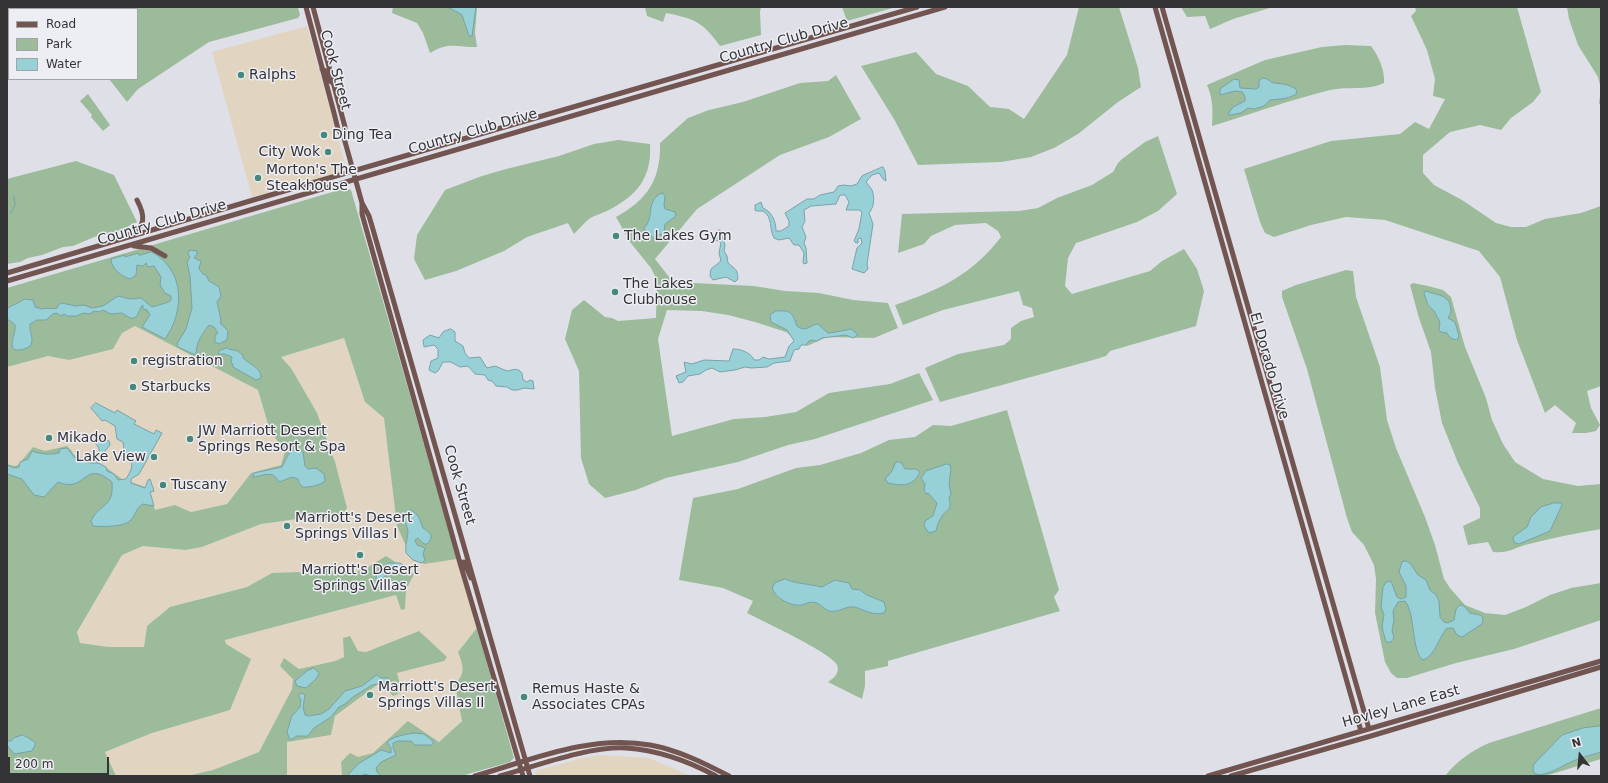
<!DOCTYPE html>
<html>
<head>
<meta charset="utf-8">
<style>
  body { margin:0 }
  #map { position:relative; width:1608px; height:783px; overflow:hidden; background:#dfe0e7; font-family:"DejaVu Sans",sans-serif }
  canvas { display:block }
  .frame { position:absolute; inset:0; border:8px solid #343436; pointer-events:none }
  .legend { position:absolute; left:8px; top:8px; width:130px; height:72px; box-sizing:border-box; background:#ededf4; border:1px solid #a3a3a8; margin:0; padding:5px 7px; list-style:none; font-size:12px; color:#343436 }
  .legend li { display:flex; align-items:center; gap:8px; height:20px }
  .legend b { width:20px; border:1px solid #a3a3a8 }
  .north { position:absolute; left:1560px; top:735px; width:40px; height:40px; -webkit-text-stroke:3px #ededf4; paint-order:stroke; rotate:344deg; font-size:11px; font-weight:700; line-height:16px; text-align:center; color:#343436 }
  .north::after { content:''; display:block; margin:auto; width:14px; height:18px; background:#343436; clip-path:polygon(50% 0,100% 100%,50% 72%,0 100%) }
  .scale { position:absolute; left:8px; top:757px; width:101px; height:18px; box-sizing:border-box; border:2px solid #343436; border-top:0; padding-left:5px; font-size:12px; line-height:14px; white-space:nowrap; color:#343436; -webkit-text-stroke:3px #ededf4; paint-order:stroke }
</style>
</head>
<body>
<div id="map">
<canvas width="1608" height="783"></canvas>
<div class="frame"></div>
<ul class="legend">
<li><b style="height:5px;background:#725550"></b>Road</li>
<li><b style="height:11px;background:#9bbb9b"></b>Park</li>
<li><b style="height:11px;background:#97d1d7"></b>Water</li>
</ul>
<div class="north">N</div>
<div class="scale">200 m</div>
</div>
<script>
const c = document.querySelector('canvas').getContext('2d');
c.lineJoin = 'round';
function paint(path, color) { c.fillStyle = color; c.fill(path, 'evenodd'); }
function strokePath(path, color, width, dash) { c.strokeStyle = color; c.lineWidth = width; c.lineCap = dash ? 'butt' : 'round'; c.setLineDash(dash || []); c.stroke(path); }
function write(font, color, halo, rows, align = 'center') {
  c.font = font + ' "DejaVu Sans",sans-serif'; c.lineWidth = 3; c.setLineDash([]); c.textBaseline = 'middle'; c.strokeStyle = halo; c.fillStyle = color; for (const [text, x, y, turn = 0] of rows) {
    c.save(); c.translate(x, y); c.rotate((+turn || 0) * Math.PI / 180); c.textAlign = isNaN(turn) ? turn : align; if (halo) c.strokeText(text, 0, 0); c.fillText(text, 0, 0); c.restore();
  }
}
paint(new Path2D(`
  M307 26 347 171 252 197 212 52Z
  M135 326 258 390 270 431 285 451 281 465 251 473 227 504 191 512 175 505 155 510 144 487 122 479 97 461H90L73 455 71 450 45 451 33 447 18 465 14 466 7 464V367L48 356 69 360Z
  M344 338 365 402 384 418 397 526 457 559 477 628 463 664 460 679 455 684 462 720 439 742 408 722 373 753 341 762 342 776H287V742L331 735 335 716 381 682 397 673 444 661 419 631 366 652 358 651 343 638 344 657 335 661 299 669 284 658 293 679 292 689 259 752 213 770 187 776H116L105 752 152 733 226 644 225 640 396 595 401 610 406 590 414 574 386 556 363 570 341 575 326 568 308 574 298 572 272 573 247 587 198 599 147 626 144 647H109L80 643 77 633 122 555 143 546 186 550 202 547 261 524 304 518H340L291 368 281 357Z
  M599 755 649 758 691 776H536L535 771 582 758Z`), '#e1d5c1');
paint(new Path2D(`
  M7 7H298L300 15 298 18 209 42 138 89 127 102 109 79H137V9H9V71L7 73Z
  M393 7H477L475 33 477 47C455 48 451 41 430 53L423 33 417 23 392 13Z
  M645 7H761L760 12 761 35 720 46C702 21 695 19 666 13L663 22 647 16Z
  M842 7H896L847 21Z
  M1079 7H1119L1138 68 1141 87 1118 102 1078 134 1054 148 1031 157 1001 162 918 165 894 119 861 66 916 52 936 74 968 86 990 107 1009 109 1024 119 1067 55Z
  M1181 7H1273L1233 19 1210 29 1205 16 1187 17Z
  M1415 7H1517L1541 92 1533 102 1511 118 1501 130 1480 125 1450 132 1423 155V173L1434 185 1462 200 1496 223 1511 227H1526L1545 219 1581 213 1601 206V386L1587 391 1591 408 1600 425 1596 431 1586 433H1572L1576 423 1555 405 1545 413 1517 340 1500 277 1479 251 1385 220 1346 217 1311 225 1274 237 1265 233 1260 222 1244 169 1331 141 1400 134 1415 122 1429 129 1445 99 1433 96 1435 79 1427 50 1411 16 1416 11Z
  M1567 7H1601V106L1599 103 1601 89 1598 77 1578 45 1569 19Z
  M1345 45 1371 46C1378 55 1385 70 1384 83 1367 91 1348 86 1330 90 1290 100 1251 114 1212 126 1213 112 1213 98 1207 85L1265 60 1322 47Z
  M836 75 861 119 829 137 780 155 697 209 655 259 673 282 754 286 785 291 819 293 853 300 888 303 898 328 874 338 827 337 807 346 786 332 755 322 728 315 702 311 667 310 658 339 672 436 734 419 765 417 796 412 829 393 890 384 919 373 933 400 815 439 788 445 738 462 666 478 636 490 605 498 589 484 581 458 579 371 565 339 572 310 584 300 605 317 612 318 618 321 656 318 657 280 651 268 630 242 616 217C647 200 661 180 660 143L688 118 709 110 743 102 800 83 828 81Z
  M88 94 110 125 103 131 91 117 92 115 80 101Z
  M1158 136 1177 194 1158 211 1137 222 1076 243 1068 258 1065 286 1072 294 1150 271 1162 261 1184 249 1197 269 1204 291 1196 326 1110 351 1106 356 1093 360 940 402 925 368 958 354 1004 345 1011 339V328L1021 321 1034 317 1032 308 1023 305 1019 291 943 310 903 325 895 305C939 290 972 275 1001 237L998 231 986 223 955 225 931 236 924 244 898 253 902 214 1019 211 1038 208 1057 198 1092 185 1113 172 1118 163 1122 159 1145 142Z
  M618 140 650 144C652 178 637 195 609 210 603 213 595 215 589 219 584 223 579 229 574 234L568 223 527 237 504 251 456 271 425 280 414 259 417 235 445 190 482 176 506 169 559 156 594 144Z
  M76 161 114 175 137 222 119 231 94 237 73 246 63 247 42 255 28 258 20 262 7 264V179Z
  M346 188 351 190 457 559 424 564 411 557 397 526 384 418 365 402 344 338 281 357 291 368 317 413 335 462 347 508 340 518H304L261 524 202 547 186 550 143 546 122 555 77 632 80 643 109 647H144L147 626 170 607 247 587 272 573 298 572 308 574 326 568 341 575 363 570 386 556 414 574 406 590 405 609 401 610 396 595 225 640 226 644 251 659 230 710 152 733 105 752 116 776H7V464L14 466 18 465 33 447 45 451 67 446 71 450 74 455 90 461H97L122 479 148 488 155 510 175 505 191 512 227 504 251 473 281 465 285 451 270 431 258 390 135 326 122 333 113 349 69 360 48 356 7 367V288Z
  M1346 270 1353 271 1356 297 1380 367 1387 420 1396 448 1425 517 1435 545 1444 579 1450 588 1465 605 1485 613 1505 615 1526 607 1550 595 1571 588 1601 583V620L1514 649 1456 663 1407 678H1397L1391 673 1385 662 1375 613 1376 579 1374 565 1364 545 1352 532 1347 518 1307 369 1282 297V291L1296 285Z
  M1413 283 1428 286 1443 290 1451 297 1465 347 1486 398 1492 420 1503 444 1515 462 1543 479 1578 486 1601 484V529C1577 533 1552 538 1529 544 1516 547 1507 554 1493 552L1488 542 1468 545 1463 526 1480 518V508L1458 463 1442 423 1435 388 1431 352 1419 318 1410 285Z
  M1007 410 1059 590 1054 597 1060 611 888 661V666L865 671V686L862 699 828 682C834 678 840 673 837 665 832 653 762 621 747 613L753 601 723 588 679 580 693 498 738 489 796 468 820 465 861 453 889 440 915 437 933 425 951 426Z
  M477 628 514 758 510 762 461 776H342L341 762 350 753 358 757 373 753 408 721 439 742 462 721 455 684C466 674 463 664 458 652Z
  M419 631 447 657 444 661 397 673 402 692 393 696 381 682 335 716 331 735 287 742V776H187L213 770 259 752 292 689 293 679 280 666 284 658 299 669 335 661 344 657 343 638 350 636 358 651 366 652Z
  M1601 708V759L1545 776H1445C1457 761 1471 751 1489 743Z`), '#9bbb9b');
const water = new Path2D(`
  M448 7H476L472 36H469L462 15Z
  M1263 78C1268 78 1269 82 1274 83 1284 84 1287 84 1296 89L1297 93C1291 99 1279 99 1270 100L1264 106 1254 109 1248 108 1241 113 1230 115 1228 114 1233 107 1245 101V96L1242 92 1235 91 1220 95V89L1234 79 1239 80 1240 88 1256 89 1259 87V81Z
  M883 167 885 171 886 181 883 179 879 173 872 175 866 182C868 185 870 187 872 190 875 198 874 207 869 213L873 224 867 264 868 269 864 273 852 269 857 248 862 243 861 238 858 239V243H856L854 241 859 229 862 212 859 210H846L849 202 845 195H840L836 204 811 206 804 210 805 221 802 227 806 237 804 243 806 248 807 263 804 264 803 262 804 253 799 245H794L789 238 779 240 774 238C769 229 773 217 763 211H756L755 210V205L761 202 763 208C772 212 776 221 776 231H781L789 226V221L785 213 807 199H814L820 195 834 192 838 186 844 185 851 186 857 184 862 176Z
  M662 193 665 196 664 206 665 209 675 212 676 216 665 224 664 233 658 235 654 239 647 231 644 230V228C655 218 645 200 662 193Z
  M720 230 725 245 724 251 727 256 728 263C736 270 737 268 738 279L735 282 726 277 713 280 710 276 711 269 721 261 719 253 721 243 719 241 714 240 716 232Z
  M190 250 197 251V254L194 258 201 261 199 269 203 274 206 275 209 281 219 287 221 296 217 302 221 320 220 323 228 331 227 340 219 344 215 342V336L218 333 214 327 209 325C202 334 196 343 196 354H193L178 347 177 344 186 329 192 308 190 276 187 262 190 257 188 254Z
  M152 252C185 270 185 311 165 339L142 327 150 315 147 310 143 309V305L141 307 137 316C131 321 128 316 122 313L111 314 103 310 99 312 94 311 90 314 83 313 77 316H67L64 314 60 316 57 313 53 314 46 320H37L30 324C29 333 34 336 31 345 28 348 23 350 19 350 5 351 17 332 15 325 13 322 10 321 7 319V309C12 304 19 304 24 299L33 300 35 307 42 309C47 307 53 310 57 308 58 306 59 304 61 303L76 306 84 305 92 308 103 306 118 296 130 299 141 298 152 307 169 302 171 300V296L165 293 160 285 161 277 154 266 148 267 146 263 143 266 137 265 136 275 130 279C122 277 111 268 111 259L125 255V257L138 253 139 255Z
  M1426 291C1439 296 1451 294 1451 312L1448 318 1455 322 1459 336 1458 339C1453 341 1449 337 1447 333L1441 332 1439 330 1440 322 1434 311 1428 305 1424 294Z
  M776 311C792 310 792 313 797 326 805 333 810 325 818 324L828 333C836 332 843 331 851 329L858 335 853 338 846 335 822 338 817 341 810 340 806 345H801L799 349 794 350 790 361 774 363 767 367 751 368 745 367 735 370 720 372 712 368 706 370 700 374 688 376 683 382 679 383 676 376 686 372 684 362 692 364 704 360 729 361 733 349C742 349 751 353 754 360H759L763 357 769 359 785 357 789 346 794 341 787 330 771 322 770 315Z
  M451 329 455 332V341L463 346 465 353 469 358 480 357 487 368 495 366 507 371C513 370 517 367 522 373L523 380 527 382 530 380 533 381 534 389 524 388 518 390H512L507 387 496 386 492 381 488 380 485 375 475 374 468 366 460 367 451 362H443L438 371 435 373 429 370 431 361 438 358V349L434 345 424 347 423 340 430 335 439 338 443 332Z
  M227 348C231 351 235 349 239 352 241 353 242 355 243 356V358C249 364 262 368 261 378L256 380 233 367V364L231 363 232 357 228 355H226L225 354H218L219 351Z
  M96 403 115 413 117 410 136 421 134 424 154 434 156 430 162 433 139 474 131 479V483L145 488 148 480 150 479 154 491 150 492 154 506 143 504C136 508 136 514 131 520 125 527 102 527 93 526L91 521C100 502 114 509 112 482 83 458 87 494 58 482L44 497 34 495 22 479 7 474V465L14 468 19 467 20 462 28 459 32 451C40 454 50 455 59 453L60 449 67 448 75 458 91 463H98L106 467 107 471 114 474 118 480 126 479C133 467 136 462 121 455L120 452 124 449 123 442 117 439 115 426 105 420 102 421 91 408Z
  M97 438 109 441 110 445 105 451V455L102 457 98 454C101 447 97 447 94 441Z
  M296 448 303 452 305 466 308 469 316 468 324 474 325 481C321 485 308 488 303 487 300 486 299 482 298 479 291 475 286 480 279 482 272 469 265 476 253 477L254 473 282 467 288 455Z
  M896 462H901L905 469H916L920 472C913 487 902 486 888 483L885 479 892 471Z
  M947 464 950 465 951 468 949 484 951 494 949 498C953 512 946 508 941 518 938 522 937 526 936 531L929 533 924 526 925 521 933 516 937 503 928 493 926 494 924 490 925 484 921 478 926 471Z
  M1554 503H1561L1562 505 1550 531 1519 544 1515 543 1513 539 1514 536 1527 527 1531 517 1541 507Z
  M410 510C419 513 420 521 423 528 430 533 435 536 427 544H424L418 538 415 540 417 545 425 548 423 554 425 560 422 563 413 560 406 553C405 546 407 540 408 533 408 524 399 515 410 510Z
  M1406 561 1410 563 1418 575 1426 580 1430 590 1436 595 1439 601 1440 617 1444 622 1448 623 1454 620 1456 609 1460 605 1464 606 1470 613 1480 615 1483 618 1482 624 1462 637 1457 635 1453 628H1447C1438 638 1436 655 1423 660 1411 651 1416 615 1405 601L1398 602 1393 611 1394 620 1392 630 1394 638 1391 642H1386L1382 627 1384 615 1381 607 1383 587 1386 582 1391 581 1397 597 1401 599 1406 597V586L1399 572 1402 562Z
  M389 563H400L410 569 407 572C400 572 393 572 387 575 384 577 382 579 378 580L376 577 378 570Z
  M785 579C797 584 809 584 822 587L835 580 849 583 852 589 860 590 867 595 884 602 886 609 884 613C880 614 875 614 872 613 866 612 860 608 854 607 847 606 843 610 836 611 827 613 824 607 817 603 811 601 807 603 802 605 791 607 775 598 772 588L775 583Z
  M314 668 319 673 316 679 306 688 297 686 295 681 307 671Z
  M377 675 381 678H388L387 682 372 685 353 697 345 704 339 707 331 717 314 728 308 736H297L290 740 287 732 290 722 292 716 300 707 301 699 299 697V694L302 693 305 695 303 707 305 715 309 716 321 714 329 709 345 691 362 686Z
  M1601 726V752C1592 755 1582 757 1573 761 1563 765 1544 779 1534 773L1533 768 1534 764 1562 735 1583 728Z
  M413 733 424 734 434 742 431 745H415L411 741H398L393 743V747L396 755 381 762 376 768 377 772 381 776H370L365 774 361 776H347L358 764 381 750 391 753V748L387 742C394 736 404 735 413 733Z
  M23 735 35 742V745L32 751 14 754 7 745V741H11L14 738Z`);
paint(water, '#97d1d7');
strokePath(water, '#79a2a7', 1);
strokePath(new Path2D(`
  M11 213 15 205 14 196`), '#79a2a7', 1);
strokePath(new Path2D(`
  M306 7 334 113 338 129 344 138 362 203V214L460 563 523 776
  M313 7 345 127 344 138
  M1155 7 1361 731
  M1162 7C1232 247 1299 489 1369 729
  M322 69 327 72 329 80 334 84
  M362 203 369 216 372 226 530 776
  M128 235C147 228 145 215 137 200
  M134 246 151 248 165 256
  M7 273 250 201 917 7
  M7 281 945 7
  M460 563 464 562 471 578
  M475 776C531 760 591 734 650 745 678 750 704 763 729 776
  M500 776C536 766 589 746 626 748 657 750 688 761 716 776
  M1208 776 1601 661
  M1231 776 1371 736 1601 667`), '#725550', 5);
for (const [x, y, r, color] of [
  [241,75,4,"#468879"],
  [324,135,4,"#468879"],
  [328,152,4,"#468879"],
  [258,178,4,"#468879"],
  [616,236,4,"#468879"],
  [615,292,4,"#468879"],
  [134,361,4,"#468879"],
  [133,387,4,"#468879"],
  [49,438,4,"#468879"],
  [190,439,4,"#468879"],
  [154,457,4,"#468879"],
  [163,485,4,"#468879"],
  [287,526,4,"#468879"],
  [360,555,4,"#468879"],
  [370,695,4,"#468879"],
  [524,697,4,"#468879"]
]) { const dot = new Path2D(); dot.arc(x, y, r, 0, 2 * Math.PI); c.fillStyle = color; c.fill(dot); strokePath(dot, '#ededf4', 1.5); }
write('14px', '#343436', '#ededf4', [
  ["Country Club Drive",784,41,-16],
  ["Cook Street",335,70,75],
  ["Country Club Drive",473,132,-16],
  ["Country Club Drive",162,223,-16],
  ["El Dorado Drive",1269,366,74],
  ["Cook Street",459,485,74],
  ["Hovley Lane East",1401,707,-16]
]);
write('14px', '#343436', '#ededf4', [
  ["Ralphs",249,75],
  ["Ding Tea",332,135],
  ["City Wok",320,152,"right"],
  ["Morton's The",266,170],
  ["Steakhouse",266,186],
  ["The Lakes Gym",624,236],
  ["The Lakes",623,284],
  ["Clubhouse",623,300],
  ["registration",142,361],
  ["Starbucks",141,387],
  ["JW Marriott Desert",198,431],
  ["Springs Resort & Spa",198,447],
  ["Mikado",57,438],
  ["Lake View",146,457,"right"],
  ["Tuscany",171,485],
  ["Marriott's Desert",295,518],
  ["Springs Villas I",295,534],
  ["Marriott's Desert",360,570,"center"],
  ["Springs Villas",360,586,"center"],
  ["Marriott's Desert",378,687],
  ["Springs Villas II",378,703],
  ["Remus Haste &",532,689],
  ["Associates CPAs",532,705]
], 'left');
</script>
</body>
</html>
